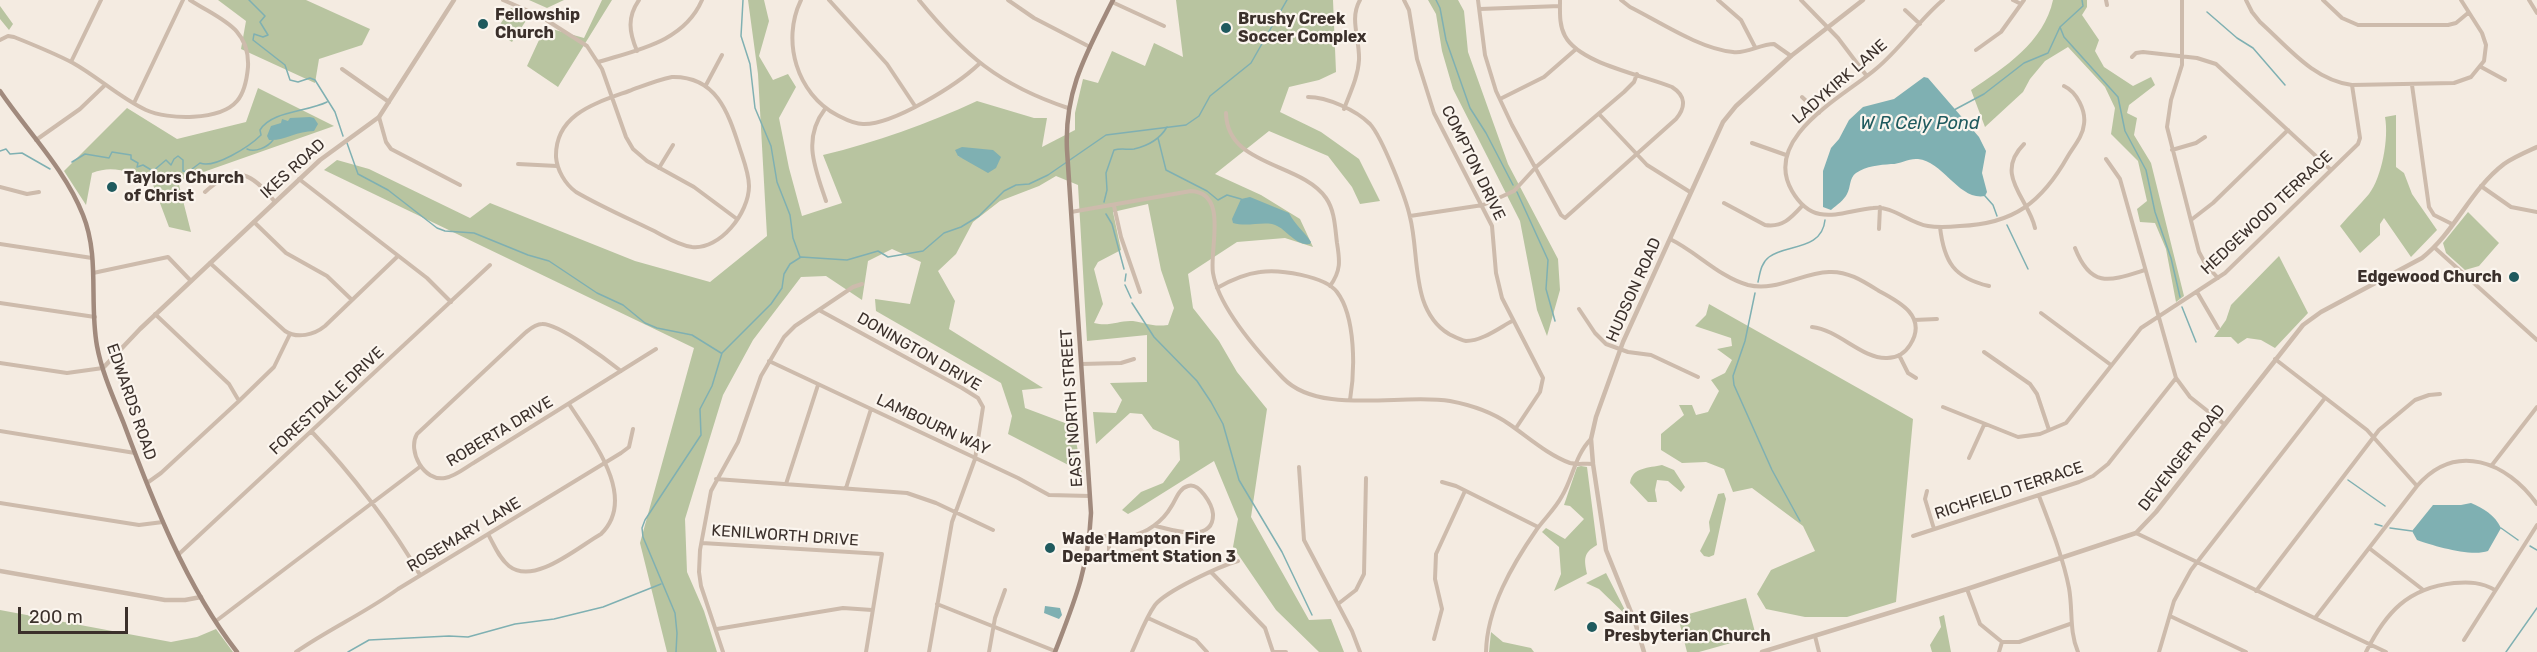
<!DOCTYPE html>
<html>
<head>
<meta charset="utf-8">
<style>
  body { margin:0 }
  #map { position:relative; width:2537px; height:652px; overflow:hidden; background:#f4ebe1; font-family:Rubik,sans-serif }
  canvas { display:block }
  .scale { position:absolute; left:18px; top:607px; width:110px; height:27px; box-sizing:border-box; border:3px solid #3b302b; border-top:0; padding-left:8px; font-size:18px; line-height:21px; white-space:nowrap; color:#3b302b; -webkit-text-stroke:4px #fbf5ee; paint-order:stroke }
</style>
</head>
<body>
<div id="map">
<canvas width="2537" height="652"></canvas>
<div class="scale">200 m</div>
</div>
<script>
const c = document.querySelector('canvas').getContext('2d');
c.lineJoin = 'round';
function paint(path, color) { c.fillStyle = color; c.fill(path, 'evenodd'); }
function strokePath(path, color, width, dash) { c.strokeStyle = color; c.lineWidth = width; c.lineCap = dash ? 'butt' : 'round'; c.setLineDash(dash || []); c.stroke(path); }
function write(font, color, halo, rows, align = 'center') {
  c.font = font + ' Rubik,sans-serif'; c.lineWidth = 4.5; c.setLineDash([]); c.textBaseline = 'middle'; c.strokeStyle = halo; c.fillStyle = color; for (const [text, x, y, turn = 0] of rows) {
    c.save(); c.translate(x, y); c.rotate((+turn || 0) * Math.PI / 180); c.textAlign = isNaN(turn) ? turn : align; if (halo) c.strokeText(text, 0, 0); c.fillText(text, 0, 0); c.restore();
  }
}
paint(new Path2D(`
  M218 0H306L370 29 362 45 319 59 315 83 241 49 246 21Z
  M529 0H564L547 8Z
  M602 0H612L558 87 527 66 545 27 584 38Z
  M748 0H764L769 21 759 56 773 80 788 74 796 87 779 118 789 168 802 216 842 203 823 155C877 142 927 124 977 101L1034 118H1047L1042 147 1075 130V113L1083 79 1098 83 1112 51 1145 66 1154 43 1183 57 1176 0H1333L1336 72 1319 80 1289 87 1280 112 1321 132 1359 159 1380 201 1360 204 1352 187 1328 156 1269 131 1215 174 1261 195 1300 219 1313 247 1285 238 1237 242 1188 274 1193 308 1219 341 1237 372 1267 409 1251 517 1309 620 1331 619 1344 652H1319L1276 610 1233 547 1238 519 1214 461 1139 508 1128 514 1122 510 1141 492 1163 483 1180 460 1179 441 1153 429 1142 414 1130 413 1096 444 1093 412 1116 413 1122 400 1110 383 1147 382V335L1087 341 1078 185 1056 176 1039 186 1000 201 973 222 956 254 938 271 955 301 949 329 1043 388 1022 390 1025 408 1073 426 1082 472 1008 434 1012 416 1001 383 876 311 875 299 910 304 921 262 892 249 868 261 862 300 826 276 801 277 753 340 723 395 685 519 687 572 704 611 717 652H667L640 543 694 348 324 170 337 160 369 169 470 218 490 203 635 261 710 282 767 236 758 74ZM978 150H993L974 163 958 156ZM1148 204 1161 270 1174 308 1168 325C1151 327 1148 323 1133 321 1119 320 1110 327 1094 323L1103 304 1094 269 1098 262 1121 250 1113 212Z
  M1428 0H1458L1464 11 1468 52 1508 164 1558 259 1560 290 1547 336 1537 310 1520 221 1453 89 1442 51 1436 14Z
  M2053 0H2087V7L2082 15 2099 40 2095 51 2104 67 2133 86 2151 77 2155 85 2129 105 2127 113 2137 118 2134 135 2151 163 2184 296 2176 302 2166 249 2155 223 2140 222 2137 209 2147 201 2138 161 2111 134 2115 108 2105 87 2068 47 2045 61 2030 79 2023 92 1985 127 1971 90C2004 68 2044 42 2053 0Z
  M0 6 13 24 9 30 0 19Z
  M511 8 529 16 512 42 495 32Z
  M258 88 334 126 178 181 191 232 169 227 152 182C130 173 115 164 92 173L86 205 64 171 127 108 177 139 246 122Z
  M2396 115V167L2404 173 2412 194 2437 230 2411 257 2384 218 2380 224V235L2360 253 2340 226C2349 215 2360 205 2369 194 2382 177 2389 138 2385 117Z
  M2468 212 2499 243 2479 266 2465 270 2446 253 2443 243Z
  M2279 256 2308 313 2275 348 2261 340 2247 338 2238 344 2231 337H2214L2226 320 2231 305Z
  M1709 304 1913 419 1896 602 1847 617H1805L1766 609 1757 594 1771 570 1815 551 1803 526 1752 488 1733 492 1724 469 1706 462 1682 463 1661 450V434L1684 415 1679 405H1692L1696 415 1708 412 1719 391 1711 380 1725 373 1732 360 1717 349 1732 346 1731 338 1695 326 1706 315Z
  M1662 465 1674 470 1685 487 1681 492 1668 481 1657 480 1655 490 1657 502H1648L1630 483C1632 467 1649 468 1662 465Z
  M1581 466 1587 467 1597 545C1583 553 1584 559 1587 574L1554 591 1561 574 1559 547 1542 532 1546 528 1565 539 1584 519 1570 506 1564 505 1577 467Z
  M1724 493 1726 499 1714 555 1709 557 1704 556 1700 551 1710 531 1709 522 1718 494Z
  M1606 573 1629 618 1599 589 1586 583Z
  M1746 598 1756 636 1699 652H1687L1678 617Z
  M0 610 171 642 197 637 216 629 233 652H0Z
  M1944 615 1951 652H1932L1930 645 1941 627 1939 617Z
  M1491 632 1503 642 1531 648 1534 652H1489Z`), '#b8c4a0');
paint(new Path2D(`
  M1924 77 1928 78 1979 137 1986 151 1982 173 1987 192 1985 196C1959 201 1943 161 1918 159 1909 158 1901 164 1891 164 1880 165 1866 166 1856 173 1849 178 1851 187 1847 194 1844 200 1837 205 1831 210L1823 207V171L1831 148 1839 139 1849 120 1863 107 1894 99Z
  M310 117 314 118 318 124 314 131C297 131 284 141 269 140L267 136 271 126 281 123 282 119 288 121 290 118Z
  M962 147 993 150 1001 157 996 168 988 173 958 156 955 150Z
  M1250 197 1289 213C1295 225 1304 231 1311 242L1310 244C1294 246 1286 227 1272 224 1259 222 1246 227 1233 223L1232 219 1241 199Z
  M2471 503C2483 508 2495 515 2501 528L2488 551C2471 557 2434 546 2417 540L2412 531 2433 505H2461Z
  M1045 606 1060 608 1062 615 1059 619 1044 613Z`), '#7fb0b2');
strokePath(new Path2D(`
  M249 0 265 16 260 22 268 35 263 37 254 34 253 40 285 65 290 80 298 82 310 78 315 80 335 112 343 136
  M743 0 741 36 750 64 755 108 771 146 777 182 790 215 793 238 800 257
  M1436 0 1440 8 1446 40 1470 108 1486 133 1513 185
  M2207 12 2237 38 2253 48 2285 85
  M2060 27 2064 37 2118 97 2125 131 2146 170 2155 212 2171 258 2180 297
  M1954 110 1984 94 2024 63 2048 53 2060 27 2083 6 2082 0
  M1158 138 1166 170 1207 191 1218 200 1227 195 1241 199
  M347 143 358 174 388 190 437 228 445 231 474 233 528 255 549 261 597 293 623 305 645 323 657 328 692 335 721 353
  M247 149C255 153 268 147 273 140
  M0 151 6 149 10 154 22 153 50 169
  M72 162 85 154 109 158 112 152 131 155V159L138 163 137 167 143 165 153 171 166 160 171 165 174 159 178 156 183 160V171L188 172 200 163C214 169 249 147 261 135L260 130C271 111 307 112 327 102
  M1517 192 1548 260 1546 289 1555 321
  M1985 196 1993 205 1997 216
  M1104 202 1107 190 1106 173 1114 150C1121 148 1128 150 1134 149 1147 146 1160 139 1167 127
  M1106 214 1112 224 1124 269
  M2007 225 2028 269
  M1125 281 1126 274
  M1758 282C1760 273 1761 263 1769 257 1785 244 1822 251 1825 220
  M1125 285 1131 298
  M1755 293 1745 341 1733 376 1734 385 1772 470 1800 521
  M1132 303 1154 337 1197 381 1211 402 1223 424 1239 480 1282 552 1312 615
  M2182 307 2196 342
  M2348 480 2385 506
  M2375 524 2382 526
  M2390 528 2412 531
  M2501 528 2518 540
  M2530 546 2537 550
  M348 652 369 640 449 636 468 637 515 624 554 619 603 607 661 584
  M676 652 677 633 675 613 643 537 642 528 645 520 701 435 700 409 712 386 722 353 771 304 782 288 784 274 790 264 801 257 847 260 878 251 888 257 923 251 944 233 961 227 979 216 1004 191 1016 185 1029 184 1048 175 1106 135 1186 125 1199 116 1210 96 1251 63 1287 0
  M2506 652 2537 608`), '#7fb0b2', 1.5);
strokePath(new Path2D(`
  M503 0 540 16 587 46 602 69 626 137 633 149 647 161 694 187 737 219
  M801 0C781 41 797 94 837 115 845 119 853 124 863 124 893 125 957 85 979 64
  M829 0 887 64 915 106
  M919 0C964 55 999 85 1068 108
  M1008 0 1034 18 1090 47
  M1404 0 1409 10 1417 59 1434 113 1492 226 1496 273 1502 298 1543 378 1540 392 1516 428
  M1478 0 1485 55 1496 91 1512 125 1561 215 1565 218 1676 119C1686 107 1686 96 1672 87 1643 75 1580 64 1565 36 1559 25 1560 12 1560 0
  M1621 0 1630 7C1660 22 1700 49 1733 52 1747 54 1760 44 1774 44L1791 56
  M1718 0 1741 20 1755 47
  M1801 0 1838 38 1866 75
  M1943 0C1919 20 1901 48 1877 68 1845 96 1761 137 1792 191 1814 229 1841 211 1873 208 1892 205 1909 223 1928 226 1939 228 1950 227 1960 226 2014 224 2042 202 2068 156 2074 146 2083 136 2084 124 2086 111 2077 92 2064 86
  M2013 0 2021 4
  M2106 0 2107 5
  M2182 0V65L2171 100 2167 127 2199 252 2206 265 2218 278
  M2246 0 2252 12 2260 22C2288 47 2313 80 2352 85L2454 83 2471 77 2484 61 2486 45 2482 33 2461 0
  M2323 0 2342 18 2358 25H2448L2456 23 2468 13
  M2529 0 2537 13
  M1112 2 1164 26
  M1480 9 1560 6
  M1905 10 1920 24
  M0 40 8 36 14 37C34 45 54 53 73 63 98 77 120 98 146 110 168 120 220 121 237 101 244 93 247 78 248 67 250 27 219 19 190 0
  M1976 50 2001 32 2024 0
  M637 51C629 32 627 17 639 0
  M2132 57 2136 53 2143 52 2197 58 2216 64 2331 170
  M71 62 101 0
  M598 62C637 50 684 42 702 0
  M2481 67 2505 80
  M342 69 389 102
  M672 77C716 76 728 112 739 146 743 159 749 173 749 186 749 213 720 250 692 247 677 245 663 235 650 229 625 217 600 206 576 192 565 184 557 170 556 157 555 114 596 103 629 91 643 86 657 80 672 77Z
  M706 85 722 55
  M2412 85 2429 207 2434 215 2452 224
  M1308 97C1327 97 1356 110 1370 124 1382 137 1406 198 1410 217 1420 256 1410 310 1449 334 1455 337 1460 340 1466 341 1482 341 1499 328 1512 321
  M1802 97 1819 113
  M1500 99 1544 77 1575 50
  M134 103 183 0
  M825 109C802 139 815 168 826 201
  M1344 109C1350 93 1358 77 1359 60 1360 39 1349 19 1360 0
  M1226 113C1227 167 1301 162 1326 198 1335 211 1335 228 1337 243 1340 261 1341 271 1330 286
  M1599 114 1647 165 1690 192
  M379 117 386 142 391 149 460 185
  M36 140 80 109 105 85
  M1752 143 1786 155
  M2024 144C1993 175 2029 199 2035 228
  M2172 150 2196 143 2205 137
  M2106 159 2120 179 2176 378 2190 397 2224 424
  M518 164 557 166
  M659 168 673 145
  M299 179 427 278 451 302
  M2481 186 2511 207 2537 212
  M0 187 27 194 39 192
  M205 192C236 163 252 173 275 202
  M1724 203 1765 225C1783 228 1792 217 1803 205
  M1114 206 1121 237 1140 292
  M1071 212 1191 191C1229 193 1209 249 1213 273 1219 308 1258 352 1283 378 1319 416 1403 393 1450 401 1471 405 1492 412 1509 424 1528 437 1548 455 1570 463 1577 465 1585 463 1593 464
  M1410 216 1483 205 1514 191 1536 167 1624 92 1634 82 1637 74
  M2191 220 2213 203 2288 130
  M254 222 286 253 327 276 352 300
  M1940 227C1944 262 1954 278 1989 286
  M1879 229 1880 207
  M1670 239C1697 252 1719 277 1748 285 1776 292 1801 273 1829 272 1848 271 1863 281 1879 291 1900 302 1928 317 1910 345 1905 353 1897 358 1887 358 1862 359 1839 330 1812 327
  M0 244 92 258
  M2075 248C2091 289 2110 281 2145 270
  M2435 248 2537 340
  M210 263 285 331C297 339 314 335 325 326L398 256
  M93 273 168 257 191 281
  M1217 288C1231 280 1244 274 1260 272 1279 269 1325 276 1337 292 1356 317 1355 371 1350 400
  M2197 292 2218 328
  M0 303 95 317
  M1579 309 1595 333 1606 344 1628 352 1651 355 1698 377
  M819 310 962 388 978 398 983 407 975 459 952 522 929 652
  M2041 313 2111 365
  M1914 320 1937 319
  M1984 352 2030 384 2037 394 2049 430
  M1899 355 1908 373 1916 378
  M2275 359 2367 430 2417 486
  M769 361 1018 478 1049 495 1090 496
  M0 363 67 373 103 368
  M1081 364 1121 363 1134 359
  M621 371C607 360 558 323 542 324 535 324 530 329 525 333L417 434C407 451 424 482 445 478 456 476 466 467 475 462L656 349
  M239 401 274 367 290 334
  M1943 407 2018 437 2040 434 2066 423 2141 328 2225 273 2358 144 2360 138 2352 85
  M0 431 135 453
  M312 432C350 472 393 527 420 575
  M1969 458 1984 425
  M2492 465 2537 407
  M1299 467 1304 540 1352 631 1360 652
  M716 479 907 493 936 503 993 530
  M1442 482 1456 486 1538 527
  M147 483 161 473 239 401 229 384 155 314
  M786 484 818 385
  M846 488 871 409
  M1927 491 1925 499 1934 529
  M2039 496C2050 525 2063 557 2069 588 2073 610 2069 631 2078 652
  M0 503 139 525 163 522
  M2136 533 2386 652
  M488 534C494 545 499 558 509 566 534 586 578 547 601 534 639 497 590 437 569 404
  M1109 536V557L1119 558 1141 550 1148 559
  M1913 536 2079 482 2093 476 2108 464 2176 378
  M1090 538C1098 538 1105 536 1113 535 1119 534 1125 538 1131 536 1147 533 1163 521 1171 507 1176 500 1178 489 1188 486 1199 482 1212 504 1213 514 1214 544 1172 530 1156 526
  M702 543 882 554 866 652
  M2369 548 2422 589
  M179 554 490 265
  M1212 573 1265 628 1273 652
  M1967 589 1980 624 2002 642H2019L2070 624
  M2256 591 2379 430 2415 400 2429 395 2440 394
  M937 604 1055 651
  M1338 604 1356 590 1364 574 1366 478
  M2170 616 2246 652
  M1148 618 1196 640 1207 652
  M2315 618 2417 486C2456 441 2507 462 2537 504
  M216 621 421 466
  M717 629 843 608 872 610
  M1815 636 1819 652
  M1434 639 1442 609 1435 579 1436 554 1465 491
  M2464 640 2537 525
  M296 652C329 629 365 613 398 589L621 453 629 447 633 429
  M723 652 701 586 699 572 700 550 711 491 738 442 761 376 784 337 795 326 853 287 862 284
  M989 652 995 618 1005 590
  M1132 652C1139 637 1145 619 1155 605 1166 591 1220 566 1238 561
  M1273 652H1286
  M1486 652C1487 608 1512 565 1537 529 1545 518 1555 509 1562 496 1573 478 1575 455 1591 439
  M1999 652 2002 642
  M2159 652 2174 601 2191 570 2325 398
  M2366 652C2386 612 2408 588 2454 583 2470 582 2481 582 2495 590`), '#cdbbac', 4);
strokePath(new Path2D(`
  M103 368 140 329 320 160 379 117 454 0
  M0 571 165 600H185L201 597
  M1644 652 1635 622 1606 550 1593 464 1591 439 1596 417 1623 342 1723 122 1736 106 1791 56 1863 0
  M1762 652 1967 589 2136 533 2156 512 2303 325 2321 312 2422 258C2455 232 2470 190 2504 164 2514 157 2526 152 2537 147`), '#cdbbac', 4.5);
strokePath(new Path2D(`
  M0 91C27 131 65 169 83 215 100 257 89 303 97 346 102 373 114 399 124 424 153 502 186 586 237 652
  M1055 652C1075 600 1088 570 1091 513L1067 150C1064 90 1087 52 1113 0`), '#a18a7d', 4.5);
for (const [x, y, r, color] of [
  [483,24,6,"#1f5a5e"],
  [1226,28,6,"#1f5a5e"],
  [112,187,6,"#1f5a5e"],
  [2514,277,6,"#1f5a5e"],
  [1050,548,6,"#1f5a5e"],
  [1592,627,6,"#1f5a5e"]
]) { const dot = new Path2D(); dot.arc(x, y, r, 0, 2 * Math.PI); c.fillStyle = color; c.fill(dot); strokePath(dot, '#fbf5ee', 2); }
write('bold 16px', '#3b302b', '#fbf5ee', [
  ["Fellowship",495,15],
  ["Church",495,33],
  ["Brushy Creek",1238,19],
  ["Soccer Complex",1238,37],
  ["Taylors Church",124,178],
  ["of Christ",124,196],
  ["Edgewood Church",2502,277,"right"],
  ["Wade Hampton Fire",1062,539],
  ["Department Station 3",1062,557],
  ["Saint Giles",1604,618],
  ["Presbyterian Church",1604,636]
], 'left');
write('16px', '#3b302b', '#fbf5ee', [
  ["LADYKIRK LANE",1840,82,-41],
  ["COMPTON DRIVE",1473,163,64],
  ["IKES ROAD",293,169,-42],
  ["HEDGEWOOD TERRACE",2267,213,-43],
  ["HUDSON ROAD",1634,290,-66],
  ["DONINGTON DRIVE",919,352,30],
  ["FORESTDALE DRIVE",327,401,-43],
  ["EDWARDS ROAD",131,402,71],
  ["EAST NORTH STREET",1072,408,-94],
  ["LAMBOURN WAY",933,425,25],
  ["ROBERTA DRIVE",500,432,-31],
  ["DEVENGER ROAD",2182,458,-52],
  ["RICHFIELD TERRACE",2009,491,-18],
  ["ROSEMARY LANE",464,535,-31],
  ["KENILWORTH DRIVE",785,536,4]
]);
write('italic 18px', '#1f5a5e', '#fbf5ee', [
  ["W R Cely Pond",1920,124]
]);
</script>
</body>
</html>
